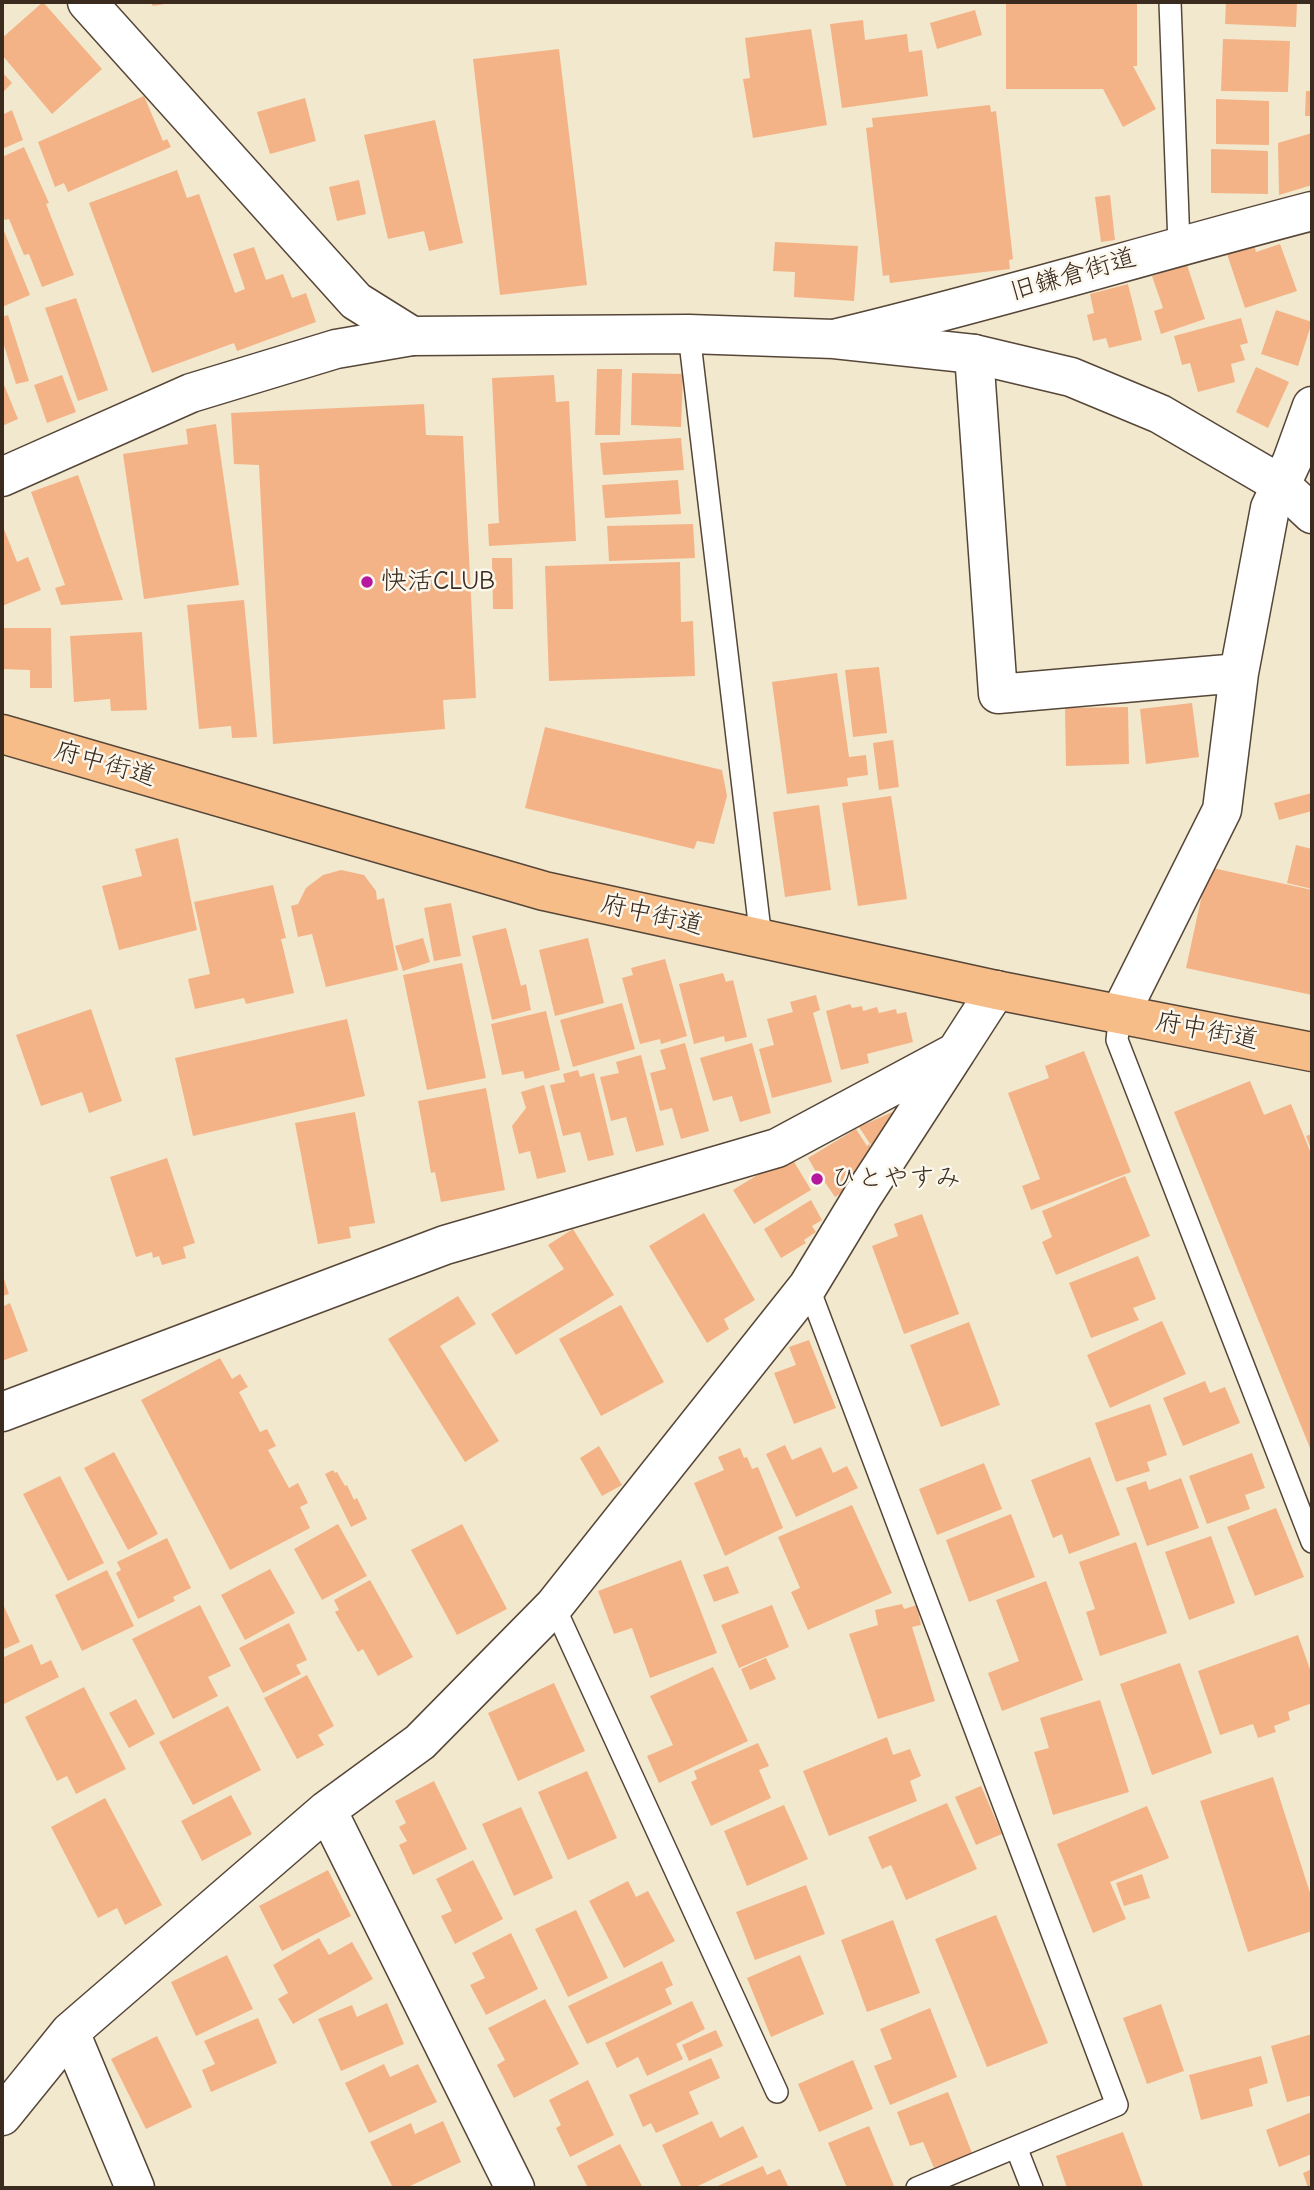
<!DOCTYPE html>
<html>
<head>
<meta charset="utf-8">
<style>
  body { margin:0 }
  #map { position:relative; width:1314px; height:2190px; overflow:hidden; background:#f2e8ce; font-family:"Comic Neue",sans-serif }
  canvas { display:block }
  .frame { position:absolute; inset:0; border:4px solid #3b2a1e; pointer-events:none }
</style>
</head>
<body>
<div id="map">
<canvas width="1314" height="2190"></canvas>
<div class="frame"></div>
</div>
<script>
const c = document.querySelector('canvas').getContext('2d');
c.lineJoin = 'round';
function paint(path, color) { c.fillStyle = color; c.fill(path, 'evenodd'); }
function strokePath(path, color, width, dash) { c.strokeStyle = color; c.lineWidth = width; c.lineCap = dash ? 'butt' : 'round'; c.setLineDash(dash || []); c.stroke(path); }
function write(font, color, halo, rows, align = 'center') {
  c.font = font + ' "Comic Neue","Klee One",sans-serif'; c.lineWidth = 5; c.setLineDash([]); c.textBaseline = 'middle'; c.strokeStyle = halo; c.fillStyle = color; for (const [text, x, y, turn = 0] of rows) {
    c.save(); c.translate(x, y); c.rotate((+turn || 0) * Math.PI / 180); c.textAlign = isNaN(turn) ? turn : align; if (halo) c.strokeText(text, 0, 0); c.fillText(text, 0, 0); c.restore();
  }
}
paint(new Path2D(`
  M43 2 102 69 52 114 2 55V38Z
  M150 2H171V3L153 6Z
  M1006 2H1137V66H1133L1156 109 1123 127 1103 89H1006Z
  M1226 2H1297L1296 27 1225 24Z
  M975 10 982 35 937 49 930 23Z
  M863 20 865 40 907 34 909 52 922 50 928 96 842 108 830 24Z
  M811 29 827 125 753 138 743 79 750 78 745 38Z
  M1223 39 1290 41 1288 92 1221 91Z
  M559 49 587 285 500 295 473 59Z
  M2 72 12 83 2 93Z
  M1306 91H1312V116H1305Z
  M144 96 163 141 167 139 171 147 68 192 64 183 55 187 38 142Z
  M305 98 316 141 270 154 257 112Z
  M1216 99 1269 101V145L1216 144Z
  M990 105 991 112 996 111 1013 259 1009 260 1010 269 890 283 889 275 883 276 866 128 873 127 872 118Z
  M12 110 23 140 2 149V115Z
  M435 120 463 243 429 251 424 231 388 239 364 135Z
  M1312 133V185L1279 195 1278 143Z
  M24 147 49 203 46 204 74 275 42 287 29 254 24 255 9 219 5 220 2 214V157Z
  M1211 149 1268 151V194L1211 193Z
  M177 170 187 198 199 194 235 293 245 289 233 254 254 247 266 280 283 274 292 298 306 293 316 322 237 351 234 343 152 373 89 203Z
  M359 180 366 214 337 221 329 187Z
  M1110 195 1115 240 1101 242 1095 197Z
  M2 226 30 295 2 307Z
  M775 242 858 246 854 301 794 297 795 272 773 271Z
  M1280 244 1297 291 1245 308 1227 254 1254 245 1256 252Z
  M1187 265 1205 319 1161 334 1154 311 1163 308 1152 276Z
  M1128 284 1142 340 1109 348 1106 338 1093 341 1087 315 1094 313 1090 294Z
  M76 298 108 390 78 401 45 308Z
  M1276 310 1312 322 1298 366 1261 354Z
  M8 315 29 381 16 384 2 339V317Z
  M1241 318 1248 343 1240 345 1245 360 1231 364 1235 382 1198 392 1190 363 1182 365 1174 336Z
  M1256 367 1289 382 1268 428 1236 412Z
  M597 369H622L620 435H595Z
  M632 373 683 374 681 427 631 425Z
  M62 375 76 412 47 423 34 385Z
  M554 375 556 402 569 401 576 541 489 546 488 524 499 523 492 378Z
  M2 380 18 419 2 426Z
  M424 404 426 435 463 436 476 698 443 700 445 729 273 744 259 465 234 464 231 413Z
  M216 424 239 585 144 599 123 454 188 444 186 429Z
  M681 438 684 470 603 475 600 443Z
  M78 475 123 600 61 605 55 588 65 585 31 492Z
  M678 480 681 514 605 518 602 485Z
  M2 524 17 562 28 557 41 590 2 606Z
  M693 524 695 558 609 561 607 526Z
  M492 558H512L513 609H493Z
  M680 562 681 622 693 621 695 676 549 681 545 566Z
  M244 600 257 737 232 738 231 726 199 729 187 605Z
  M2 628H51L52 688H30V670L2 669Z
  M142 632 147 710 111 711 110 699 74 702 70 636Z
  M879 667 887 733 853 737 845 670Z
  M837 673 849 757 866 755 868 775 847 778 848 786 787 794 772 682Z
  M1192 703 1199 757 1146 764 1140 709Z
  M1128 707 1129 764 1066 766 1065 708Z
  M545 727 722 770 727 796 714 844 697 841 694 849 525 808Z
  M893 740 899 787 879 790 873 743Z
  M1312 793V811L1279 820 1274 803Z
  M891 796 907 899 858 906 842 803Z
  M819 805 831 890 785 897 773 812Z
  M178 838 197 930 119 950 102 886 142 876 135 849Z
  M1296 845 1312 849V889L1287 883Z
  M1208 867 1312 890V995L1186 968Z
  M341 870 364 875 376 891 377 900 384 898 398 970 326 987 312 934 298 937 291 906 298 904 306 888 323 875Z
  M273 885 286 938 281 939 294 993 246 1004 244 998 195 1009 188 979 210 974 194 902Z
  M451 903 461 956 434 961 424 908Z
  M506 928 521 986 526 984 531 1010 492 1020 472 936Z
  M423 938 430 962 403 971 395 946Z
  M588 938 604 1003 555 1016 539 950Z
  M665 959 687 1036 661 1044 660 1039 640 1044 622 978 633 975 631 968Z
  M462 963 486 1078 427 1090 403 975Z
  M723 973 726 982 733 980 747 1037 725 1042 724 1036 694 1044 679 984Z
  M816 995 820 1010 813 1013 832 1082 772 1098 759 1049 774 1045 767 1019 793 1012 790 1002Z
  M622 1003 635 1049 573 1067 560 1020Z
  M850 1004 852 1008 862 1006 863 1011 877 1007 879 1013 896 1009 897 1014 906 1012 913 1042 867 1054 869 1063 841 1070 826 1011Z
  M91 1009 122 1101 89 1113 82 1092 41 1106 16 1035Z
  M546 1011 560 1070 525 1079 523 1071 502 1075 491 1024Z
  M347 1019 365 1096 193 1136 175 1058Z
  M685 1043 709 1131 681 1139 672 1108 660 1111 650 1073 666 1069 660 1050Z
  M752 1043 771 1113 740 1122 732 1096 713 1101 700 1058Z
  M1084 1051 1131 1172 1031 1210 1022 1186 1040 1179 1008 1093 1049 1078 1045 1066Z
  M641 1055 664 1145 636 1152 626 1117 611 1121 600 1077 619 1073 616 1062Z
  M578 1070 580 1077 594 1073 614 1155 588 1161 580 1132 563 1136 550 1085 565 1082 563 1074Z
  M1250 1081 1264 1115 1291 1104 1312 1156V1453L1174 1112Z
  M544 1085 566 1172 537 1179 530 1151 519 1154 512 1126 526 1108 521 1092Z
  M486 1088 505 1190 441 1202 435 1172 431 1173 418 1101Z
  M899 1109 874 1150 859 1127Z
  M355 1112 375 1223 349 1227 351 1238 318 1244 295 1123Z
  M856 1129 867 1146 869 1144 876 1155 857 1183 835 1197 824 1181 822 1182 808 1158Z
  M1312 1134V1152L1306 1136Z
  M790 1155 811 1190 754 1224 733 1190Z
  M167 1158 195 1243 183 1247 186 1258 162 1265 159 1256 153 1258 152 1252 136 1257 110 1177Z
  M1125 1176 1150 1236 1056 1275 1042 1242 1052 1237 1042 1211Z
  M811 1200 822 1220 812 1226 816 1232 804 1240 806 1243 781 1258 764 1229Z
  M704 1213 755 1300 724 1319 729 1329 707 1343 649 1246Z
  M922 1214 959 1314 904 1334 872 1246 898 1236 894 1224Z
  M573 1229 614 1295 516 1355 491 1314 564 1269 548 1245Z
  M1138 1256 1156 1299 1133 1308 1139 1320 1091 1338 1069 1283Z
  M2 1273 9 1294 2 1296Z
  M458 1296 476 1324 440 1346 499 1441 465 1462 388 1339Z
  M10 1303 28 1351 2 1361V1307Z
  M621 1305 664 1382 601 1416 559 1339Z
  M1162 1321 1186 1374 1110 1408 1087 1355Z
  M969 1322 1000 1405 941 1427 910 1345Z
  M809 1340 836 1408 794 1424 774 1373 796 1365 789 1347Z
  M220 1358 232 1379 240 1374 248 1387 239 1392 260 1432 267 1429 276 1446 268 1450 289 1488 298 1483 308 1503 300 1507 310 1528 230 1570 141 1400Z
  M1205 1381 1210 1393 1225 1387 1240 1423 1183 1446 1163 1398Z
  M1150 1404 1167 1455 1147 1462 1150 1471 1116 1482 1095 1423Z
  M785 1445 792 1460 821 1447 833 1473 847 1466 858 1488 796 1517 766 1454Z
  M599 1446 622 1485 602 1496 580 1458Z
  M740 1448 744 1458 747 1457 752 1469 758 1467 783 1528 725 1556 694 1483 724 1470 718 1457Z
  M114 1452 158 1534 128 1550 84 1468Z
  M1252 1453 1265 1488 1245 1495 1250 1509 1207 1524 1189 1476Z
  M1090 1457 1120 1535 1069 1554 1062 1534 1053 1538 1031 1480Z
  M984 1463 1002 1509 937 1535 919 1489Z
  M333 1470 335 1473 337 1472 345 1486 347 1485 354 1500 357 1498 367 1519 351 1527 325 1474Z
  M60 1476 104 1563 68 1581 23 1494Z
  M1181 1478 1199 1528 1147 1546 1126 1488 1146 1481 1149 1490Z
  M852 1505 892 1593 808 1630 791 1592 800 1588 778 1537Z
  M1276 1508 1304 1577 1255 1596 1227 1527Z
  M1011 1514 1035 1577 969 1602 946 1540Z
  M338 1524 367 1576 322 1600 294 1549Z
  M462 1524 507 1609 457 1635 411 1550Z
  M1211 1536 1235 1603 1189 1620 1165 1552Z
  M167 1538 191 1588 173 1597 175 1601 138 1619 116 1573 121 1570 117 1562Z
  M1136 1542 1167 1633 1100 1656 1086 1612 1095 1609 1079 1562Z
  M681 1560 717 1653 650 1678 632 1628 614 1634 598 1591Z
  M728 1566 739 1593 714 1602 703 1575Z
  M270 1569 295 1613 245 1640 221 1595Z
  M107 1570 134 1626 82 1651 55 1595Z
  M370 1580 413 1657 378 1676 363 1649 358 1652 335 1612 339 1610 334 1600Z
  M1046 1581 1083 1680 1002 1711 988 1673 1019 1661 996 1600Z
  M2 1602 20 1642 2 1650Z
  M902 1604 904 1609 917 1605 921 1625 912 1627 935 1701 878 1719 849 1634 878 1625 875 1610Z
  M200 1605 231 1666 208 1677 218 1696 173 1719 132 1639Z
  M772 1605 789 1647 739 1668 721 1625Z
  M289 1623 307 1660 296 1665 301 1674 263 1693 239 1648Z
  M1298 1635 1312 1675V1703L1288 1712 1290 1720 1274 1726 1276 1732 1258 1738 1253 1724 1220 1735 1198 1671Z
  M32 1644 41 1665 51 1660 59 1677 2 1705V1658Z
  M766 1658 776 1679 750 1690 741 1669Z
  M1180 1663 1212 1753 1152 1775 1120 1684Z
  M713 1667 748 1741 659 1783 647 1756 673 1745 650 1696Z
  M307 1675 334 1726 318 1735 324 1745 297 1759 264 1698Z
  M554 1683 585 1751 518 1781 488 1713Z
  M84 1687 126 1769 76 1794 67 1776 57 1781 25 1717Z
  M136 1699 155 1734 129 1748 109 1713Z
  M1100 1700 1129 1792 1053 1815 1034 1752 1049 1748 1040 1718Z
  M228 1706 261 1770 193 1805 159 1742Z
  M887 1737 893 1755 910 1749 921 1776 910 1781 917 1801 829 1836 803 1771Z
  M758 1743 769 1766 759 1770 771 1798 711 1826 691 1782 697 1779 694 1771Z
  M587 1771 617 1838 568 1860 538 1792Z
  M1273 1777 1312 1899V1931L1248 1952 1200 1801Z
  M434 1781 467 1849 413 1875 399 1845 407 1841 399 1827 406 1823 395 1801Z
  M981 1786 1002 1834 976 1845 955 1797Z
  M231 1795 252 1834 202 1861 181 1821Z
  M105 1798 162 1905 125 1925 117 1908 98 1918 51 1827Z
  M947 1803 977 1869 906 1900 891 1865 882 1869 868 1837Z
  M784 1805 808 1859 747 1886 724 1831Z
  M1147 1806 1169 1858 1110 1882 1126 1919 1093 1933 1057 1844Z
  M521 1807 553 1878 514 1896 482 1824Z
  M473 1860 503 1919 455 1944 441 1916 452 1911 436 1879Z
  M328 1870 351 1916 282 1951 259 1906Z
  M1142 1874 1150 1898 1124 1906 1116 1883Z
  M628 1881 636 1897 648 1891 675 1941 624 1968 589 1901Z
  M806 1885 825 1934 755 1960 736 1912Z
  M576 1910 608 1978 568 1997 535 1929Z
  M996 1915 1048 2043 987 2067 935 1939Z
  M893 1920 920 1993 867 2012 841 1940Z
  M511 1933 538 1989 486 2015 470 1985 485 1978 472 1953Z
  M319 1938 329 1955 352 1942 373 1979 293 2024 278 1999 288 1993 273 1965Z
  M227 1955 253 2009 196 2036 171 1982Z
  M800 1955 824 2014 771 2037 747 1978Z
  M662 1961 673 1985 665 1989 672 2004 587 2044 568 2006Z
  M545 1999 579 2064 514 2098 497 2065 505 2060 488 2028Z
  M692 2001 705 2029 676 2044 683 2059 647 2076 638 2057 617 2068 605 2043Z
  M387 2003 404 2044 341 2071 318 2019 352 2005 357 2017Z
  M1161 2004 1184 2071 1147 2084 1123 2018Z
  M930 2008 957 2077 890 2105 874 2066 892 2059 880 2029Z
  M258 2018 277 2063 211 2092 202 2070 215 2064 204 2041Z
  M716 2030 723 2046 689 2061 682 2045Z
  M1312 2034V2095L1287 2102 1271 2046Z
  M157 2036 192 2107 146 2129 111 2059Z
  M1261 2056 1268 2083 1249 2089 1253 2106 1201 2120 1189 2075Z
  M711 2058 720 2078 689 2092 699 2114 656 2133 651 2123 643 2127 629 2095Z
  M853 2060 873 2109 819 2132 798 2084Z
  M384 2064 390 2077 418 2064 437 2102 369 2133 345 2083Z
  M588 2080 614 2135 570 2157 556 2128 561 2125 549 2100Z
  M948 2092 972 2153 934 2168 923 2142 910 2146 897 2112Z
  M1312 2112V2154L1279 2167 1266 2130Z
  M443 2121 461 2162 406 2188H393L370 2142 411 2123 415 2134Z
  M712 2121 720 2138 743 2126 758 2157 694 2188H682L662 2145Z
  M869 2126 894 2186 888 2188H847L828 2143Z
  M1123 2132 1143 2186 1136 2188H1067L1056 2156Z
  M620 2144 643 2188H583L587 2186 577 2166Z
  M763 2166 767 2175 780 2169 789 2188H713Z
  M1312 2169V2188H1308L1303 2173Z`), '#f3b387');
const service = new Path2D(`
  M1170 2 1179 245
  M689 334 761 939
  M1120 1014 1117 1040 1312 1542
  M808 1286 1117 2105 917 2188
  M554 1606 777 2092
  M1016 2147 1032 2188`);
const minor = new Path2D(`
  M838 338C997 300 1154 252 1312 211
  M974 354 998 694 1239 673
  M2 477 191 393 336 349 412 336
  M1120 1014 1222 810 1239 673 1270 508 1292 461 1312 406
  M2 1412 445 1245 777 1148 956 1052 996 990
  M327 1810 515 2188
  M70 2032 135 2188
  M2 2116 70 2032 327 1810 420 1742 554 1606 808 1286 862 1197 956 1052`);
const tertiary = new Path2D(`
  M87 2 356 301 412 336 689 334 834 339 974 354 1071 377 1160 414 1280 484 1312 514`);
const primary = new Path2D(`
  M2 734 544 891 996 990 1312 1052`);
strokePath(service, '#564638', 24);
strokePath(minor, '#564638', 41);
strokePath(tertiary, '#564638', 41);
strokePath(primary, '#564638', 41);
strokePath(service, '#fff', 21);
strokePath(minor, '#fff', 38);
strokePath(tertiary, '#fff', 38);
strokePath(primary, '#f7bd88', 38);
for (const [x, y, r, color] of [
  [367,582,7,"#b5179e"],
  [817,1179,7,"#b5179e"]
]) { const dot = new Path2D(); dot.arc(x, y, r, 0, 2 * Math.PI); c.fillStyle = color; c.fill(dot); strokePath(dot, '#fbf7ec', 2.5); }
write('26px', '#3b2a1e', '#fbf7ec', [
  ["旧鎌倉街道",1073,275,-16],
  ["府中街道",105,764,16],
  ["府中街道",652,915,13],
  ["府中街道",1207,1031,11]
]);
write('26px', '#3b2a1e', '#fbf7ec', [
  ["快活CLUB",381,582],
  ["ひとやすみ",831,1179]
], 'left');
</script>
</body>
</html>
